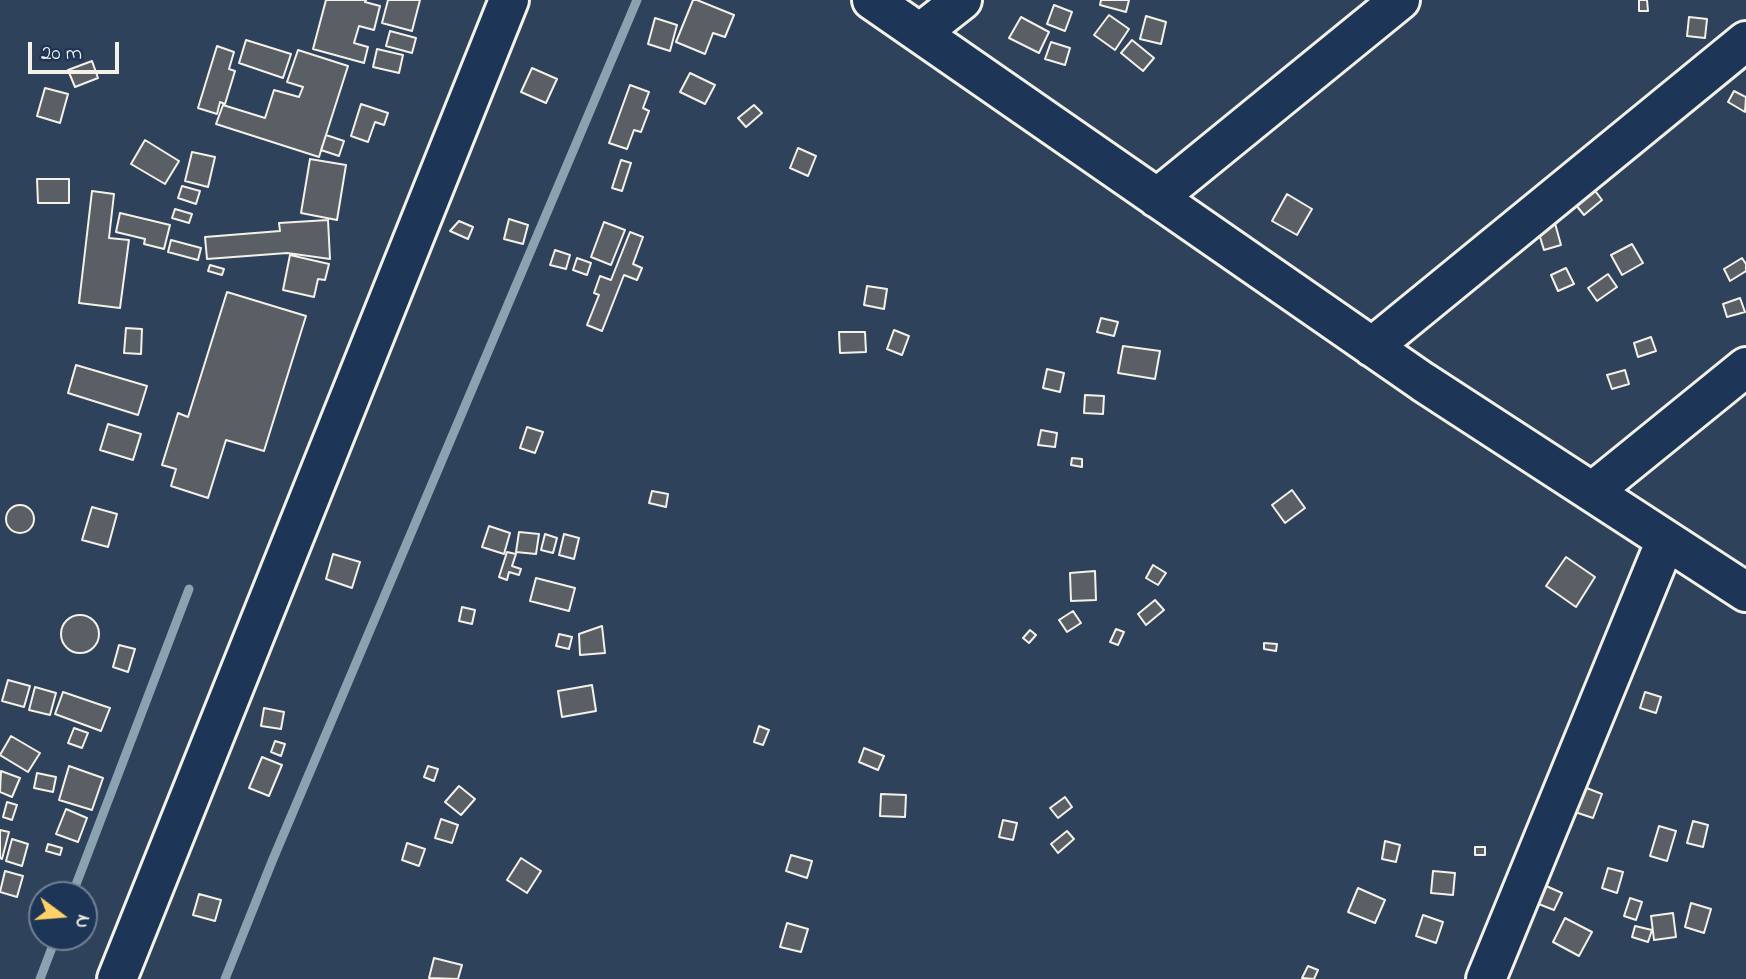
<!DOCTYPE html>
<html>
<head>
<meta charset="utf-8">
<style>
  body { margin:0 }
  #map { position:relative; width:1746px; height:979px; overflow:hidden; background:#2f425b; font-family:"Indie Flower",sans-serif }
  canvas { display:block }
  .north { position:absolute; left:28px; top:881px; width:70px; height:70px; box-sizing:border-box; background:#1d3557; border:2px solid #738091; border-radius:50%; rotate:106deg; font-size:19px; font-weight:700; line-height:28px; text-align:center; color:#f4f1e8 }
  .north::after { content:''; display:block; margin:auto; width:24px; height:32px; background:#ffd166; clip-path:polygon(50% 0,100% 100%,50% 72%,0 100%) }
  .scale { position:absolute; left:28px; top:42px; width:91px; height:32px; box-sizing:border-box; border:4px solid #f4f1e8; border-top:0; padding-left:9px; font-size:21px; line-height:24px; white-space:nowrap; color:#f4f1e8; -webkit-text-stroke:5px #1d3557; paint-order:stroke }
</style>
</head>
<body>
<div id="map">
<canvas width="1746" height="979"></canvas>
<div class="north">N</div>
<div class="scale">20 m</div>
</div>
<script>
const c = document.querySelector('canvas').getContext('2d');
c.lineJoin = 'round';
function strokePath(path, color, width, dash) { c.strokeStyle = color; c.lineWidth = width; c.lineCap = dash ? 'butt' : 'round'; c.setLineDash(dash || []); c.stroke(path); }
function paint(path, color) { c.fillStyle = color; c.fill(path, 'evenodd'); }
strokePath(new Path2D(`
  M72 895 189 589
  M40 979 56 937
  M225 979 273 859 637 0`), '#8ba3b1', 9);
const building = new Path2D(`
  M326 0H366L365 2 380 6 374 30 359 26 354 43 368 47 364 63 313 49Z
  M388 0H420L412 31 382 23Z
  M693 0H697L734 15 725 37 713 33 705 54 676 42Z
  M1101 0H1129L1126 12 1100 5Z
  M1639 0H1647L1648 11H1639Z
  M1054 5 1072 12 1065 31 1047 24Z
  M1109 15 1129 29 1115 50 1094 35Z
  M1146 16 1166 22 1161 44 1140 39Z
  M1021 17 1049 32 1039 53 1009 38Z
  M1689 17 1707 19 1705 38 1687 36Z
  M655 18 677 25 670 51 648 44Z
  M390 31 416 38 412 53 386 46Z
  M246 40 291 54 283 78 239 63Z
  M1132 40 1154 58 1143 71 1121 53Z
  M1051 42 1070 48 1065 65 1045 59Z
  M217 46 234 52 229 69 235 71 225 104 220 102 217 114 198 108Z
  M377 49 403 55 399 73 373 67Z
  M298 50 348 66 319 157 216 124 223 105 265 118 274 90 299 97 303 87 287 82Z
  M92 61 98 78 75 87 68 70Z
  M532 68 557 79 546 103 521 92Z
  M690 73 715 85 705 104 680 92Z
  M630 85 649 92 643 108 649 111 641 132 634 130 627 149 609 143Z
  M45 88 68 94 60 123 37 116Z
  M1734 91 1746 97 1745 112 1728 102Z
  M361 104 388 113 384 125 375 122 368 142 351 136Z
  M754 105 762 113 746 127 738 118Z
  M326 135 344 141 339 156 321 150Z
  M145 140 179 161 165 184 131 164Z
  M798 148 816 156 808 176 790 168Z
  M192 152 215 157 208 187 185 181Z
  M310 159 346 165 337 220 301 213Z
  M621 160 631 163 622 191 612 188Z
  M37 179H69V203H38Z
  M1590 184 1602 200 1584 215 1571 199Z
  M182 186 200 191 196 204 178 198Z
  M92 191 114 194 109 238 129 240 120 308 79 303Z
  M1287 194 1312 209 1297 235 1272 221Z
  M175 209 192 214 189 223 172 218Z
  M120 213 170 225 164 249 144 244 145 239 116 232Z
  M1553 216 1561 245 1544 250 1535 221Z
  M509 219 528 225 523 244 504 239Z
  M328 220 330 259 287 253 207 259 205 237 280 231 279 223Z
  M459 221 473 227 468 239 450 231Z
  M604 222 625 230 611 265 591 257Z
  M630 232 643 237 633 264 642 268 637 280 624 275 602 331 587 325 599 295 594 293 600 276 611 280Z
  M171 240 201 248 198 260 168 252Z
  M1632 244 1643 263 1622 275 1611 255Z
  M555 250 570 255 566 269 550 265Z
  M290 255 329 264 325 280 318 279 314 297 283 290Z
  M577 258 591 263 587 275 573 270Z
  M1742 258 1746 264V271L1730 281 1724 269Z
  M210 265 224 269 222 275 208 271Z
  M1566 268 1574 284 1558 291 1551 275Z
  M1608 274 1617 287 1597 301 1588 288Z
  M867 286 887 289 884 309 864 305Z
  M227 292 306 316 264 451 226 440 208 498 171 486 176 469 162 465 178 413 188 417Z
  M1740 298 1745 312 1727 317 1723 304Z
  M1101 318 1118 322 1114 336 1097 332Z
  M126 328 142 329 141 354 124 353Z
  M894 330 909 336 902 355 887 349Z
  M839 332H865L866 352 840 353Z
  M1651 337 1656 351 1638 357 1634 343Z
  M1123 346 1160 351 1155 379 1118 373Z
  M76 365 147 386 138 415 68 393Z
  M1047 369 1064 373 1060 392 1043 388Z
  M1625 370 1629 384 1612 389 1607 375Z
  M1085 395 1104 396 1103 414 1084 413Z
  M108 424 141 434 133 460 100 450Z
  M527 427 543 432 535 453 520 448Z
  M1041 430 1057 433 1055 447 1038 445Z
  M1072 458 1082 459V467L1071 465Z
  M1292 490 1305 508 1285 523 1272 505Z
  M652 491 668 494 666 507 649 503Z
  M6 519a14 14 0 1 1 28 0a14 14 0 1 1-28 0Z
  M92 507 117 514 108 547 82 540Z
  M489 526 510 533 504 554 482 547Z
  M519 532 539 534 536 554 516 552Z
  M545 534 557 538 553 553 541 550Z
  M564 534 579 538 574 559 559 555Z
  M507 552 516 554 512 566 521 569 519 575 509 572 507 580 499 577Z
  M333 554 360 562 352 588 326 579Z
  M1566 557 1595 577 1576 607 1546 586Z
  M1153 565 1166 573 1158 585 1146 578Z
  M1095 571 1096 600 1071 601 1070 573Z
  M536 578 575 588 569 611 530 601Z
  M1155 600 1164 610 1146 625 1138 614Z
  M462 607 475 610 472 624 459 621Z
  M1073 611 1081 623 1067 632 1059 620Z
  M61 634a19 19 0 1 1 38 0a19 19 0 1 1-38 0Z
  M602 626 605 653 580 655 579 634Z
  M1116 629 1124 632 1118 645 1110 642Z
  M1030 630 1036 635 1029 643 1023 638Z
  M559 634 572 637 569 649 556 646Z
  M1264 643 1277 644 1276 651 1264 649Z
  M119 645 135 649 128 672 113 667Z
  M8 680 30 686 24 707 2 701Z
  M592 685 596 711 562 717 558 691Z
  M35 687 56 693 50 715 29 710Z
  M63 692 110 708 101 731 55 714Z
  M1645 692 1661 697 1656 713 1640 708Z
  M264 708 284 712 281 729 261 726Z
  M759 726 769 730 763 745 754 742Z
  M74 728 88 733 82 748 68 743Z
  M11 736 40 753 28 772 0 755Z
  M275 741 285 744 281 756 271 752Z
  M864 748 884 756 878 770 859 762Z
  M262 757 282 765 269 796 249 788Z
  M69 766 103 778 92 810 59 800Z
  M428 766 438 769 434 781 424 777Z
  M1 771 20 778 12 797 0 792Z
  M37 773 56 777 53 792 34 788Z
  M459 786 475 799 461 815 445 802Z
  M1584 787 1602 794 1593 818 1575 812Z
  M881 794 906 795 905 817 880 816Z
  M1065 797 1072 807 1058 818 1050 808Z
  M7 802 17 805 12 820 3 817Z
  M66 809 87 818 78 842 56 834Z
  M441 819 458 825 452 843 435 838Z
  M1003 820 1017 823 1013 840 999 837Z
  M1693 821 1708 825 1703 847 1687 843Z
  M1659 826 1676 831 1667 861 1650 856Z
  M0 830 9 832 2 859 0 858Z
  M1067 831 1074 839 1058 853 1051 844Z
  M12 839 28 844 22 866 6 861Z
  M1385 841 1400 845 1396 862 1382 859Z
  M407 843 425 849 419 866 402 860Z
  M48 844 62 848 60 855 46 851Z
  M1475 847H1485V855H1475Z
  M791 855 812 861 807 878 786 871Z
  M521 858 541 871 527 893 507 880Z
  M1608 868 1623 872 1617 893 1602 888Z
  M5 871 23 876 17 897 0 892Z
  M1433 871 1455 873 1453 895 1431 893Z
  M1544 885 1562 893 1554 910 1536 903Z
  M1358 888 1385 900 1375 923 1348 912Z
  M199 894 221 900 215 921 193 915Z
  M1630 898 1642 902 1636 920 1624 916Z
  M1691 903 1711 909 1704 933 1685 927Z
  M1673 913 1676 937 1654 940 1651 916Z
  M1423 915 1443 922 1436 943 1416 936Z
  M1565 918 1592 932 1579 956 1553 942Z
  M787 923 808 929 801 952 780 947Z
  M1635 926 1652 930 1648 942 1632 937Z
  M434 958 462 965 458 979 429 978Z
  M1308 966 1318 970 1314 979 1302 978Z`);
paint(building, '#5a5f65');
strokePath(building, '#f4f1e8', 2);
const minor = new Path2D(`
  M872 0 1423 382 1746 592
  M920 33 962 0
  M1157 198 1400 0
  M1372 347 1746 41
  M1592 492 1746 367
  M117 979 509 0
  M1486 979 1666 540`);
strokePath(minor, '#f4f1e8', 44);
strokePath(minor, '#1d3557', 38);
</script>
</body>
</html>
